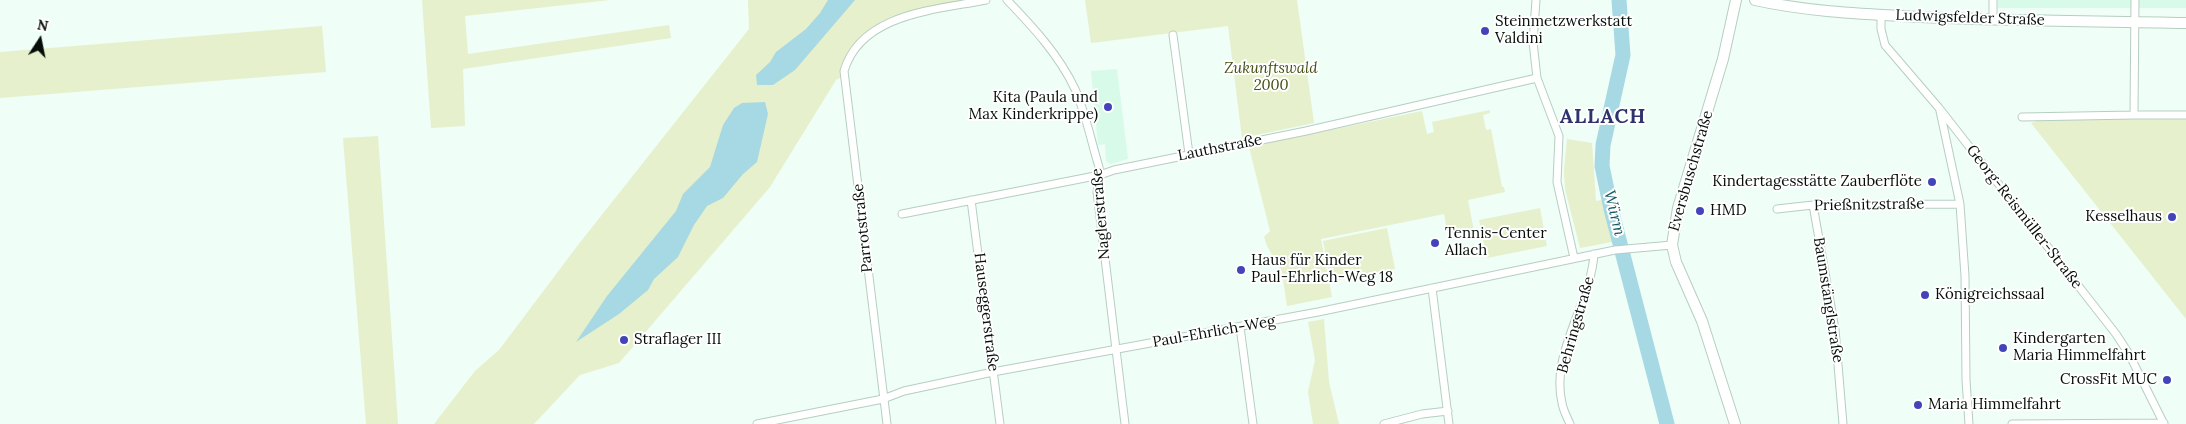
<!DOCTYPE html>
<html>
<head>
<meta charset="utf-8">
<style>
  body { margin:0 }
  #map { position:relative; width:2186px; height:424px; overflow:hidden; background:#effef6; font-family:Lora,serif }
  canvas { display:block }
  .north { position:absolute; left:15px; top:15px; width:50px; height:50px; -webkit-text-stroke:4px #fff; paint-order:stroke; rotate:11deg; font-size:14px; font-weight:700; line-height:20px; text-align:center; color:#060e0a }
  .north::after { content:''; display:block; margin:auto; width:18px; height:22px; background:#060e0a; clip-path:polygon(50% 0,100% 100%,50% 72%,0 100%) }
</style>
</head>
<body>
<div id="map">
<canvas width="2186" height="424"></canvas>
<div class="north">N</div>
</div>
<script>
const c = document.querySelector('canvas').getContext('2d');
c.lineJoin = 'round';
function paint(path, color) { c.fillStyle = color; c.fill(path, 'evenodd'); }
function strokePath(path, color, width, dash) { c.strokeStyle = color; c.lineWidth = width; c.lineCap = dash ? 'butt' : 'round'; c.setLineDash(dash || []); c.stroke(path); }
function write(font, color, halo, rows, align = 'center') {
  c.font = font + ' Lora,serif'; c.lineWidth = 4; c.setLineDash([]); c.textBaseline = 'middle'; c.strokeStyle = halo; c.fillStyle = color; for (const [text, x, y, turn = 0] of rows) {
    c.save(); c.translate(x, y); c.rotate((+turn || 0) * Math.PI / 180); c.textAlign = isNaN(turn) ? turn : align; if (halo) c.strokeText(text, 0, 0); c.fillText(text, 0, 0); c.restore();
  }
}
paint(new Path2D(`
  M1998 0H2186V8H1998Z
  M1117 69 1128 159 1110 164 1106 161 1105 144 1098 145 1091 71Z`), '#d8fae9');
paint(new Path2D(`
  M422 0H610L465 16 468 54 669 25 671 38 463 69 465 126 431 128Z
  M748 0H973C922 11 850 13 841 77L836 80 770 187 619 363 580 375 534 424H434L475 371 499 350 578 245 749 29Z
  M1085 0H1297L1314 123 1242 138 1228 26 1091 43Z
  M322 26 326 72 0 98V52Z
  M1490 110V113L1483 115 1486 130 1491 129 1502 187H1504L1505 192 1468 200 1474 231 1448 236 1444 214 1321 239 1332 297 1287 306 1282 272 1267 246 1264 237 1270 231 1249 147 1422 111 1427 134 1434 132 1432 122Z
  M2186 118V319L2031 123 2040 120Z
  M378 136 398 424H366L343 138Z
  M1567 139 1592 143 1596 201 1602 200 1612 242 1580 248 1565 189 1564 171Z
  M1540 208 1547 246 1487 258 1479 220Z
  M1387 228 1395 269 1331 282 1323 241Z
  M1324 319 1329 382 1339 424H1313L1308 392 1315 360 1308 322Z`), '#e6f0cc');
paint(new Path2D(`
  M828 0H855L795 70 773 85H757L756 75 770 62 776 52 806 29 820 13Z
  M765 102 768 114 757 162 743 174 723 198 707 206 694 225 678 257 654 279 648 290 619 314 576 342 607 296 676 211 683 194 710 167 723 125 734 108 742 103Z`), '#a6d9e3');
strokePath(new Path2D(`
  M1619 0 1623 55 1603 145 1602 166 1611 209 1667 424`), '#a6d9e3', 15);
const street = new Path2D(`
  M1007 0C1033 27 1059 55 1075 89 1086 114 1091 141 1099 167L1100 175 1097 192 1125 424
  M1536 0 1533 42 1537 78 1559 136 1557 182 1574 258
  M2135 0 2134 115H2186
  M1881 15V29L1885 45 1939 108 2116 334 2129 354 2164 424
  M1993 20V0
  M1173 35 1189 154
  M1940 111 1960 204 1965 276 1966 380 1969 424
  M2022 117 2134 115
  M971 200 1000 424
  M1813 205 1835 329 1843 424
  M1777 209 1813 205 1960 204
  M902 214 1100 175 1114 170 1306 131 1537 78
  M1432 288 1449 424
  M1240 327 1253 424
  M757 424 883 399 904 391 993 372 1318 312 1615 250 1672 245
  M887 424 844 71C861 13 936 10 986 0
  M1384 424 1422 414 1448 411
  M1570 424C1567 417 1563 410 1562 403 1550 353 1591 303 1594 254
  M2012 424 2164 423`);
const secondary = new Path2D(`
  M1755 0C1809 12 1865 14 1921 17 2009 21 2097 21 2186 23
  M1735 424 1702 321 1676 262 1672 245 1678 208 1723 59 1736 0`);
strokePath(street, '#b6cec2', 9);
strokePath(secondary, '#b6cec2', 12);
strokePath(street, '#fff', 7);
strokePath(secondary, '#fff', 10);
for (const [x, y, r, color] of [
  [1485,31,5,"#4444b9"],
  [1108,107,5,"#4444b9"],
  [1932,182,5,"#4444b9"],
  [1700,211,5,"#4444b9"],
  [2172,217,5,"#4444b9"],
  [1435,243,5,"#4444b9"],
  [1241,270,5,"#4444b9"],
  [1925,295,5,"#4444b9"],
  [624,340,5,"#4444b9"],
  [2003,348,5,"#4444b9"],
  [2167,380,5,"#4444b9"],
  [1918,405,5,"#4444b9"]
]) { const dot = new Path2D(); dot.arc(x, y, r, 0, 2 * Math.PI); c.fillStyle = color; c.fill(dot); strokePath(dot, '#fff', 2); }
write('15px', '#060e0a', '#fff', [
  ["Ludwigsfelder Straße",1970,18,2],
  ["Lauthstraße",1220,148,-11],
  ["Eversbuschstraße",1691,171,-74],
  ["Prießnitzstraße",1869,205,-1],
  ["Naglerstraße",1101,214,-95],
  ["Georg-Reismüller-Straße",2024,217,52],
  ["Parrotstraße",863,228,-96],
  ["Baumstänglstraße",1828,300,81],
  ["Hauseggerstraße",986,312,83],
  ["Behringstraße",1576,325,-74],
  ["Paul-Ehrlich-Weg",1214,332,-10]
]);
write('15px', '#060e0a', '#fff', [
  ["Steinmetzwerkstatt",1495,22],
  ["Valdini",1495,39],
  ["Kita (Paula und",1098,98,"right"],
  ["Max Kinderkrippe)",1098,115,"right"],
  ["Kindertagesstätte Zauberflöte",1922,182,"right"],
  ["HMD",1710,211],
  ["Kesselhaus",2162,217,"right"],
  ["Tennis-Center",1445,234],
  ["Allach",1445,251],
  ["Haus für Kinder",1251,261],
  ["Paul-Ehrlich-Weg 18",1251,278],
  ["Königreichssaal",1935,295],
  ["Kindergarten",2013,339],
  ["Maria Himmelfahrt",2013,356],
  ["Straflager III",634,340],
  ["CrossFit MUC",2157,380,"right"],
  ["Maria Himmelfahrt",1928,405]
], 'left');
write('italic 15px', '#445013', '#fff', [
  ["Zukunftswald",1271,69],
  ["2000",1271,86]
]);
write('italic 16px', '#155b65', '#fff', [
  ["Würm",1614,213,76]
]);
c.letterSpacing = '1px';
write('bold 20px', '#2e326d', '#fff', [
  ["ALLACH",1603,117]
]);
c.letterSpacing = '0px';
</script>
</body>
</html>
